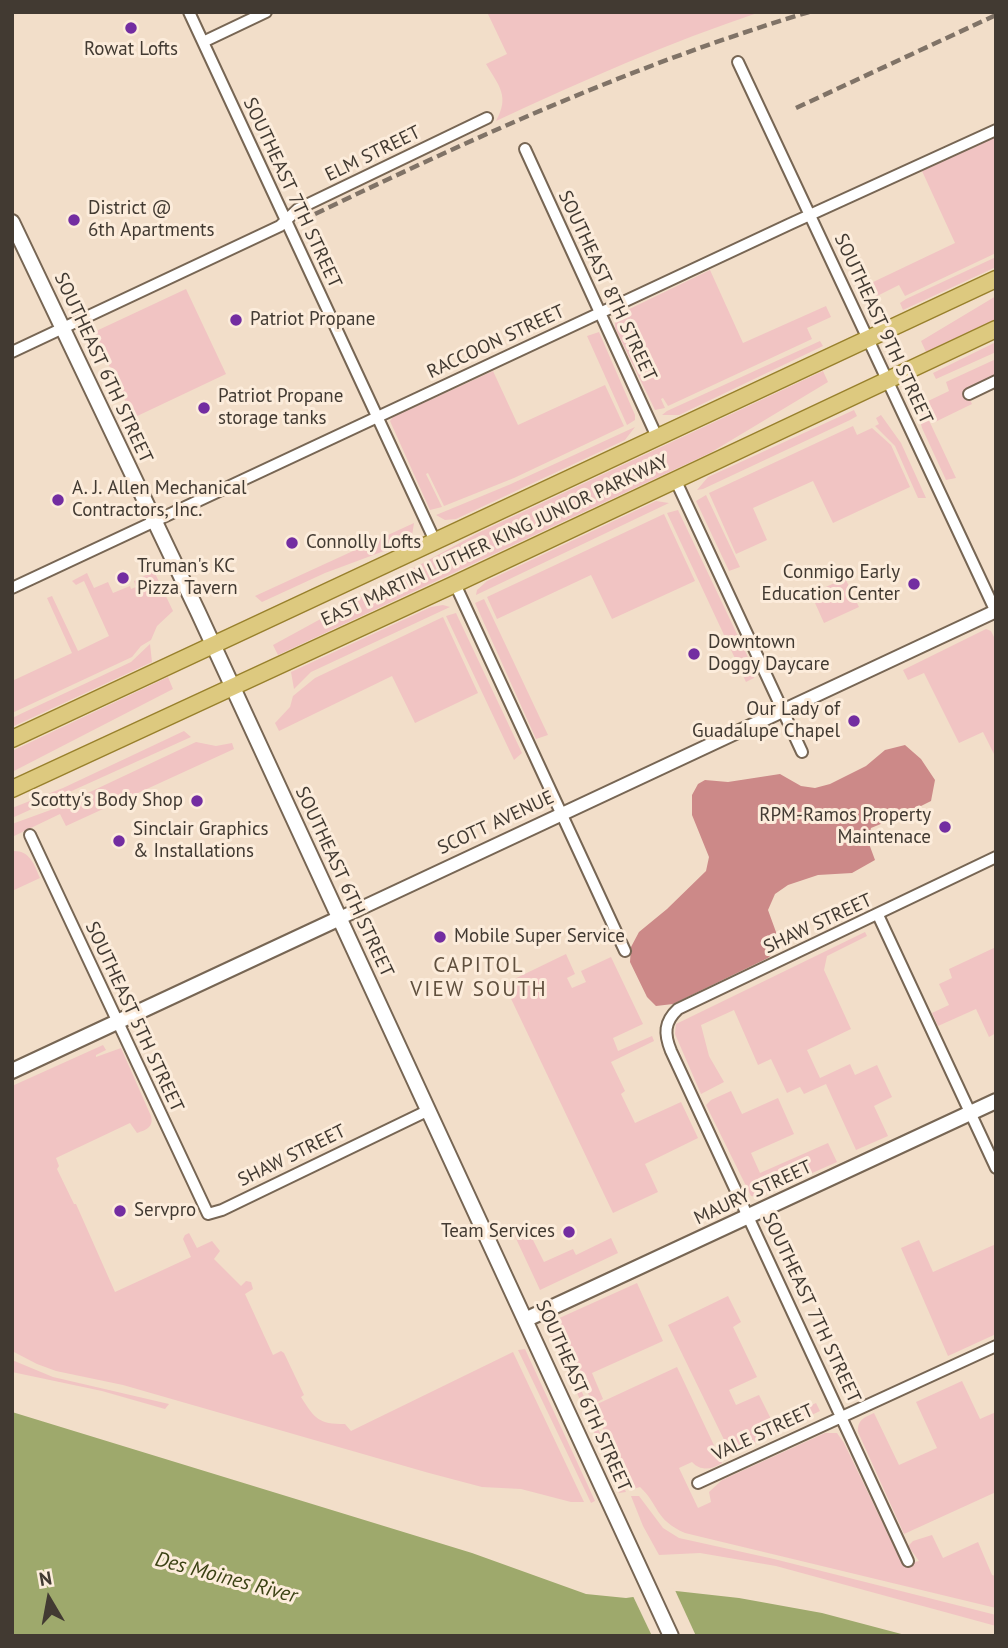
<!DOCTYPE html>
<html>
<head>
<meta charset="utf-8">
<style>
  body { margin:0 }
  #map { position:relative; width:1008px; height:1648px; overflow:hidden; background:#f2dec9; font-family:"PT Sans",sans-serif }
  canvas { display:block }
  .frame { position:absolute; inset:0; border:14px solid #423a32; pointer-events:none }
  .north { position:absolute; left:14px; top:1564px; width:70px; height:70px; -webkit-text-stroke:5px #fcecdb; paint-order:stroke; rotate:350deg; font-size:19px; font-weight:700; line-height:28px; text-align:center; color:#423a32 }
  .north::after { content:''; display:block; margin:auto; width:24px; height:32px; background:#423a32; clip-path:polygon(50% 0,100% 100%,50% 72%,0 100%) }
</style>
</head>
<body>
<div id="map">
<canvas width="1008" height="1648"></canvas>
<div class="frame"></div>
<div class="north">N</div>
</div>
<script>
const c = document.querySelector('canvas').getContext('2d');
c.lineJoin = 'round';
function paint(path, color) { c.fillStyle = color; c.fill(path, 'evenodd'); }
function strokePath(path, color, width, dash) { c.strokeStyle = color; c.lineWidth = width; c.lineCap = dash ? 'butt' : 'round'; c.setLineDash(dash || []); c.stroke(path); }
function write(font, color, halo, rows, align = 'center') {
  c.font = font + ' "PT Sans",sans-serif'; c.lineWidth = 6; c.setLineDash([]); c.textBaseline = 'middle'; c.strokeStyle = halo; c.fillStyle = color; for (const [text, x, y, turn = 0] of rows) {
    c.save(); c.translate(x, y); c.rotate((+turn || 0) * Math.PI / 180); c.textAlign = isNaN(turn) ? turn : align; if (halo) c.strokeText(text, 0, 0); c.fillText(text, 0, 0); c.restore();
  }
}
paint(new Path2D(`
  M487 12H760C668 43 584 80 496 121 510 96 499 86 486 64L507 54Z
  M996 137V253L905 296 899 285 875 297 869 284 955 243 922 171Z
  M996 257V267L903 310 900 303 906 299Z
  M710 270 743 343 826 306 831 317 807 328 812 339 668 406 663 398 661 399 665 408 655 410 615 328V320L619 314Z
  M186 289 226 374 133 418 94 332Z
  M996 296V319L926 352 921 341Z
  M599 332 635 415V420L627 425 587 336Z
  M820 341 823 346 679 415H662L667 411Z
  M996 342V352L936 379 933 373Z
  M996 359V374L965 389 972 404 933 423 924 403 949 391 946 382Z
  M493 371 518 425 605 385 624 426 514 478 444 506 428 473 426 474 442 507 430 510 390 421 393 417Z
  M823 371 828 382 710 453 278 655 273 645 478 533Z
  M918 397 956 478 946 480 922 428 915 401Z
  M854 410 857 416 850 420 703 489 697 490 708 477Z
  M881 415 901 443 926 498H918L895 446 875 426 879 424 876 418Z
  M853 426 857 435 872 428 891 445 910 487 833 523 813 481 753 508 767 540 736 554 709 493Z
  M635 427 625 440 456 519 445 520 436 515 511 484Z
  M706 495 740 567 729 571 696 501Z
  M656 501 669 503 476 595 477 590 487 581Z
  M678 510 755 672 754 678 746 682 667 513Z
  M664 514 695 581 612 619 591 575 497 619 487 597Z
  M414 523 412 536 403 544 325 573 262 602 255 596Z
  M151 565 173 611 157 626 151 640 141 646 132 657 12 713V681L72 653 47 598 52 596 78 651 109 636 84 581 76 585 72 581 87 573 94 588 108 582 113 593 130 586 131 589 136 587 134 581 148 574 146 567Z
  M845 578 859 607 824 623 811 594Z
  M484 599 548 735 536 739 475 603Z
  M443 605 450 607 311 672 294 689 291 672 431 607Z
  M456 613 522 753 514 760 446 616Z
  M443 617 478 693 415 723 392 676 279 731 275 723 290 707 293 696 315 678Z
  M986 629 991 631 996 641V758L983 732 959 743 924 673 908 680 903 670Z
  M150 644 152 662 12 727V718L131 662Z
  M168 677 173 689 12 772V751Z
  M184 731 191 737 12 818V808L63 788Z
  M196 742 216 746 232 743 234 749 66 826 60 814 12 837V824L56 808Z
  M12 851C30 850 34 864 40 878L12 891Z
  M865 932 867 936 827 956 824 970 851 1029 807 1050 820 1078 850 1064 855 1075 877 1065 892 1097 874 1106 888 1136 856 1150 826 1084 804 1094 800 1087 787 1093 771 1059 758 1065 734 1010 701 1025 709 1056 724 1082 701 1094 675 1034 676 1024Z
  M996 947V1033L989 1037 976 1009 938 1026 932 1013 949 1005 939 984 952 978 949 969Z
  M566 954 575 974 567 978 572 988 586 982 581 971 611 957 643 1024 613 1038 618 1051 652 1036 654 1041 611 1062 625 1091 621 1094 635 1123 681 1102 698 1138 645 1164 658 1192 613 1213 504 984Z
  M103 1045 106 1050 96 1055V1057L121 1048 151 1116C154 1127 146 1130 137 1133L130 1123 56 1158 59 1166 57 1169 74 1204H76L115 1292 191 1257 183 1239 185 1235 189 1233 197 1248 212 1241 220 1251 214 1259 241 1286 246 1281 251 1282 253 1289 245 1294 273 1355 281 1351 284 1353 304 1395 301 1397C315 1419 318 1424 345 1424L351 1431 513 1352 584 1502H571L521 1489 482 1487 429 1473 123 1385 56 1371 37 1364 12 1351V1086Z
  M731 1091 742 1114 778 1098 794 1134 751 1153 760 1173 828 1143 837 1162 758 1197 751 1196 706 1105 711 1100Z
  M525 1224 544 1262 573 1249 576 1255 611 1238 618 1253 540 1290 512 1230Z
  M919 1240 933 1272 996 1244V1334L948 1356 901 1248Z
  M637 1283 663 1341 592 1373 603 1399 593 1404 555 1320Z
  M728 1296 741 1322 733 1327 757 1377 729 1390 736 1405 759 1395 773 1423 816 1403 820 1411 731 1454 668 1325Z
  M556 1333 626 1492 619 1493 585 1410 552 1340 551 1336Z
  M525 1349 595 1501 591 1503 518 1350Z
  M12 1360 53 1377 169 1404 165 1409 102 1391 12 1372Z
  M677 1367 721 1460 722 1463C712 1470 700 1471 692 1462L679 1468 698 1508 711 1502 709 1492 722 1480 825 1433H837L844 1443 903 1565 919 1561 908 1546 913 1541 932 1535 943 1558 978 1542 992 1575 996 1576V1608L685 1533C654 1519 660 1506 640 1487L630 1490 593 1406Z
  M962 1381 980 1419 996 1412V1492L904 1534 858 1432C857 1420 865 1417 874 1413L899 1465 937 1448 916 1402Z
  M631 1496H639L663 1528 679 1538 774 1559 996 1615V1626L776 1566 700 1553 659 1555 643 1526Z`), '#f1c4c3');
paint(new Path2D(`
  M905 745 921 759 935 780 931 801 917 808 903 811 888 821 871 828 868 841 875 860 852 873 818 875 788 885 775 894 768 910 776 932V950L768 958 673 1004 656 1006 647 997 630 962 631 947 639 932 667 909 706 871 709 857 692 815V795L698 784 705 780 728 782 780 774 801 786 815 788 830 784 866 766 885 750Z`), '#cc8988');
paint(new Path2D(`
  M12 1412 472 1553 586 1594 626 1598 676 1591 739 1598 822 1613 909 1636H12Z`), '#9ea96c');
paint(new Path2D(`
  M674 1588 696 1636H652L632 1594Z`), '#f2dec9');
const minor = new Path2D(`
  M189 12 435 541
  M203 42 266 12
  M738 62 996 612
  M525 149 657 437
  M12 352 280 226 298 209 487 118
  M969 394 996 381
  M675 479 802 752
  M455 584 625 951
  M12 588 790 224 996 130
  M30 835 208 1214 222 1210 429 1110
  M878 915 996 1168
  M698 1483 996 1346
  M908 1561 671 1051C664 1034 664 1022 678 1009L996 857`);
const tertiary = new Path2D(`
  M340 918 996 611`);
const secondary = new Path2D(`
  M12 222 198 612 671 1636
  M12 1071 340 918
  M527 1319 996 1101`);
const primary = new Path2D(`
  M12 739 996 279
  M12 789 455 584 996 329`);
strokePath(minor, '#776654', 14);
strokePath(tertiary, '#776654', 16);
strokePath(secondary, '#776654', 18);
strokePath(primary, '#98802c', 19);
strokePath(minor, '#fff', 10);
strokePath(tertiary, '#fff', 12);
strokePath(secondary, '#fff', 14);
strokePath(primary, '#ddc97f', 16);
strokePath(new Path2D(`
  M796 108 996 15
  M315 214C477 136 636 64 809 12`), '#807367', 4.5, [10, 5]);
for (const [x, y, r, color] of [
  [131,28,7,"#732da1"],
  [74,220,7,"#732da1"],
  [236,320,7,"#732da1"],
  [204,408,7,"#732da1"],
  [58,500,7,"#732da1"],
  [292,543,7,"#732da1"],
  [123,578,7,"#732da1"],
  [914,584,7,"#732da1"],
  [694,654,7,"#732da1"],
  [854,721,7,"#732da1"],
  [197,801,7,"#732da1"],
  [945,827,7,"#732da1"],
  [119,841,7,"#732da1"],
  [440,937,7,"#732da1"],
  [120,1211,7,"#732da1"],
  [569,1232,7,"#732da1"]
]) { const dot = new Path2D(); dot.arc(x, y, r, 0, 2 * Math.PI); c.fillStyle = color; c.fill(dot); strokePath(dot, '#fcecdb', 2.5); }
write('19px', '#423a32', '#fcecdb', [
  ["Rowat Lofts",131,50,"center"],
  ["District @",88,209],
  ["6th Apartments",88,231],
  ["Patriot Propane",250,320],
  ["Patriot Propane",218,397],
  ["storage tanks",218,419],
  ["A. J. Allen Mechanical",72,489],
  ["Contractors, Inc.",72,511],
  ["Connolly Lofts",306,543],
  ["Truman's KC",137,567],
  ["Pizza Tavern",137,589],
  ["Conmigo Early",900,573,"right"],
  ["Education Center",900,595,"right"],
  ["Downtown",708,643],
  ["Doggy Daycare",708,665],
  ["Our Lady of",840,710,"right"],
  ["Guadalupe Chapel",840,732,"right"],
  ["Scotty's Body Shop",183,801,"right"],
  ["RPM-Ramos Property",931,816,"right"],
  ["Maintenace",931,838,"right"],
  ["Sinclair Graphics",133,830],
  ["& Installations",133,852],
  ["Mobile Super Service",454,937],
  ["Servpro",134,1211],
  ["Team Services",555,1232,"right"]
], 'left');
write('19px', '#423a32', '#fcecdb', [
  ["ELM STREET",373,154,-26],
  ["SOUTHEAST 7TH STREET",292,193,65],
  ["SOUTHEAST 8TH STREET",607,286,65],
  ["SOUTHEAST 9TH STREET",883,329,65],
  ["RACCOON STREET",496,342,-25],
  ["SOUTHEAST 6TH STREET",103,368,65],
  ["EAST MARTIN LUTHER KING JUNIOR PARKWAY",495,541,-25],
  ["SCOTT AVENUE",496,823,-25],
  ["SOUTHEAST 6TH STREET",344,882,65],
  ["SHAW STREET",818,924,-25],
  ["SOUTHEAST 5TH STREET",134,1017,65],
  ["SHAW STREET",292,1156,-26],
  ["MAURY STREET",753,1193,-25],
  ["SOUTHEAST 7TH STREET",811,1308,65],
  ["SOUTHEAST 6TH STREET",583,1396,66],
  ["VALE STREET",763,1433,-25]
]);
c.letterSpacing = '2px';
write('21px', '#60503e', '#fcecdb', [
  ["CAPITOL",479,966],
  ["VIEW SOUTH",479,990]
]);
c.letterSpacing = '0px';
write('italic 21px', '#3b4214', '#fcecdb', [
  ["Des Moines River",226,1578,15]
]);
</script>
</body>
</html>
